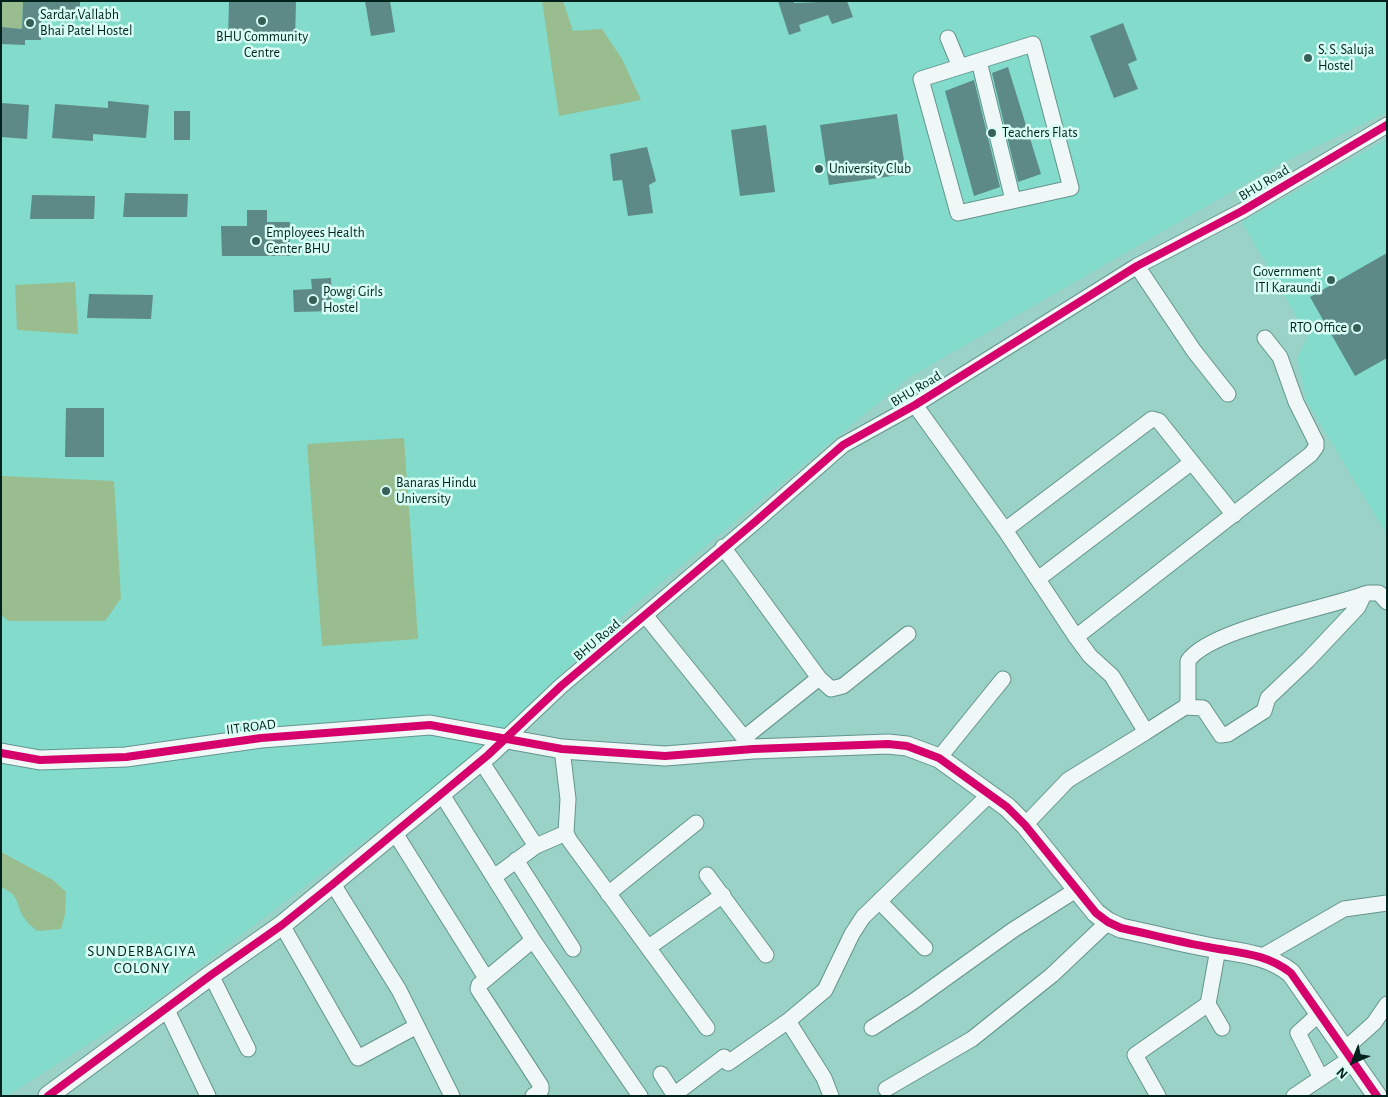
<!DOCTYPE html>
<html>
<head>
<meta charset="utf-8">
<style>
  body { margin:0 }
  #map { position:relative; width:1388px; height:1097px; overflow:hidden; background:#9ad2c7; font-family:"Alegreya Sans",sans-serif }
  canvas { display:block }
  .frame { position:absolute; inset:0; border:2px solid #00211c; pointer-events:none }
  .north { position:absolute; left:1328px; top:1037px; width:50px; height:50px; -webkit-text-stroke:4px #d8fdf5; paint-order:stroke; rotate:224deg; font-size:14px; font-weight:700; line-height:20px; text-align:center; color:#00211c }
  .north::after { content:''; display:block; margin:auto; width:18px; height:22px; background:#00211c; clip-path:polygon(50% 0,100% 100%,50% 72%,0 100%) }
</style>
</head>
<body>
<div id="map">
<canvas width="1388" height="1097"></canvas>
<div class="frame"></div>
<div class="north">N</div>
</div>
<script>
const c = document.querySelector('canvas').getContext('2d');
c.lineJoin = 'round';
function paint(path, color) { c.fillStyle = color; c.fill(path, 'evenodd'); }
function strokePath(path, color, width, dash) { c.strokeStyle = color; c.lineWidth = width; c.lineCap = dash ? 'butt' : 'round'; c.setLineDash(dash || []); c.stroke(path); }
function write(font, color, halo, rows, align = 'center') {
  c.font = font + ' "Alegreya Sans",sans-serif'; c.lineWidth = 5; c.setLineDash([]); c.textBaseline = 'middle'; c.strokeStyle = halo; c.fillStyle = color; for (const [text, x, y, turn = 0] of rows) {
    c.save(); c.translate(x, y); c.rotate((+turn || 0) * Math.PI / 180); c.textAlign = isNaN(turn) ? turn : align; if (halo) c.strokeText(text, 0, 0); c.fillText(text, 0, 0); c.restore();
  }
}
paint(new Path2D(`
  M1 1H1387V112L1278 165 908 378 634 605 477 754 154 1002 7 1096H1Z
  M1387 139V535L1306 400 1297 358 1308 337 1242 222Z`), '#82dbcb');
paint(new Path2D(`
  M1 1H23L22 29 1 27Z
  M542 1H563L573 31 602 29 622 59 641 100 559 116Z
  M75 282 78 334 17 330 15 285Z
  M404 438 418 639 322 646 307 444Z
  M1 476 114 481 121 598 105 621H8L1 614Z
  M1 852 53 880 66 892 65 914 61 929 37 931C33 927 28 924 25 919 15 906 21 895 1 887Z`), '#99bd8e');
paint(new Path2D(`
  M23 1H80V19L42 15 41 40H25V45L1 44V27L22 29Z
  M229 1H296L295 43 228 40Z
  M365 1H390L395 32 371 36Z
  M778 1H794V3L847 1 853 17 832 24 828 15 799 25 801 31 789 35Z
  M1123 23 1137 60 1128 64 1138 89 1114 98 1090 36Z
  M1008 67 1041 174 1018 182 992 73Z
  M974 80 1000 187 974 196 945 91Z
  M108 101 149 105 146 138 93 134V141L52 138 55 104 108 108Z
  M1 103 29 105 27 139 1 137Z
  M174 111H190V140H174Z
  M897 114 906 174 829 185 820 125Z
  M766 125 775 192 740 196 731 130Z
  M647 147 656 181 649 185 653 213 628 216 622 180 613 181 610 154Z
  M125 193 188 194 187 217H123Z
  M32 195 95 196 94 219H30Z
  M247 210H267V222H290V256H222L221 226H247Z
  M1387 253V358L1355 376 1310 297Z
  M331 278 332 311 294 312 293 290 312 289 311 279Z
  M89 294 153 295 151 319 87 318Z
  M66 408H104V457H65Z`), '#5d8a86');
const minor = new Path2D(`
  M948 38 960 67
  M1033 44 1071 188 958 213 921 79Z
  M979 61 1013 200
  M1137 266 1194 351 1228 394
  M915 405 1005 530 1076 637 1311 454 1316 447V442L1296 402 1280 357 1265 338
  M1005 530 1152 419 1159 421 1234 515
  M723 547 819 678 831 689 843 686 908 634
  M1038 579 1192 462
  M645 615 753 749
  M1185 707 1203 708 1221 735 1228 734 1264 711 1268 698 1308 660 1358 607 1364 594
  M1146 732 1185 707 1188 702V661C1209 629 1329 608 1368 593H1379L1387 602
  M744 738 819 678
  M505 739 561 686 756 521 843 445 915 405 1137 266 1242 211 1387 125
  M562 749 568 799 566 833 570 841 707 1028
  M939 758 1003 679
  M481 761 536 846
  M441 793 533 940 640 1096
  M1025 825 1068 780 1146 732 1112 676 1090 656 1076 637
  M395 833 486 978
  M516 860 573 949
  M707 875 766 955
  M494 877 536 846 566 833
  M333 884 399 990 452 1096
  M608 894 696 823
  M879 901 925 948
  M282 925 358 1058 417 1026
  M649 947 723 895
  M1218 949 1208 1004 1222 1028
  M1261 957 1344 909 1387 903
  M211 975 248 1049
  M166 1008 208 1096
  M1320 1013 1298 1033 1321 1078
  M872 1028 914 1001 1013 930 1076 890
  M1345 1049 1374 1023 1387 1004
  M728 1063 788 1021
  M661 1074 675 1096
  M886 1089 972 1039 1052 975 1108 922
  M675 1094 724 1057
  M533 1096 541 1090V1086L478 989 479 985 533 940
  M831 1096 824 1078 788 1021 825 990 852 934 863 917 990 794
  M1158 1096 1135 1055 1208 1004
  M1294 1096 1351 1058`);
const tertiary = new Path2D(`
  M1 753 40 760 126 757 261 738 430 725 562 749 665 756 753 749 888 744 907 746 939 758 1007 807 1025 825 1096 913 1108 922 1121 928C1150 934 1179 942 1208 947 1238 953 1266 953 1291 973L1377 1096
  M48 1096 211 975 282 925 488 755 505 739`);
strokePath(minor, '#64948d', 17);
strokePath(tertiary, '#64948d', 21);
strokePath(minor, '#f0f8f7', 15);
strokePath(tertiary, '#f0f8f7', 19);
strokePath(new Path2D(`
  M1 753 40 760 126 757 261 738 430 725 562 749 665 756 753 749 888 744 907 746 939 758 1007 807 1025 825 1096 913 1108 922 1121 928C1150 934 1179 942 1208 947 1238 953 1266 953 1291 973L1377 1096
  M48 1096 211 975 282 925 333 884 488 755 561 686 756 521 843 445 915 405 1137 266 1242 211 1387 125`), '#d6006c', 8);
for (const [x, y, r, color] of [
  [262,21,5,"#365f58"],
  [30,23,5,"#365f58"],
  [1308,58,5,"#365f58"],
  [992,133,5,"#365f58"],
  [819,169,5,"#365f58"],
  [256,241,5,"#365f58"],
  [1331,280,5,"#365f58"],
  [313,300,5,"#365f58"],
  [1357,328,5,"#365f58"],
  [386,491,5,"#365f58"]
]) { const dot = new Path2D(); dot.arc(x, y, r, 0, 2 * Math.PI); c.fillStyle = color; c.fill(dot); strokePath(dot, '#d8fdf5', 2); }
write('14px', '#00211c', '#d8fdf5', [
  ["Sardar Vallabh",40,15],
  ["Bhai Patel Hostel",40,31],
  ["BHU Community",262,37,"center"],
  ["Centre",262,53,"center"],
  ["S. S. Saluja",1318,50],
  ["Hostel",1318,66],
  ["Teachers Flats",1002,133],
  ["University Club",829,169],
  ["Employees Health",266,233],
  ["Center BHU",266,249],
  ["Government",1321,272,"right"],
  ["ITI Karaundi",1321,288,"right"],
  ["Powgi Girls",323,292],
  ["Hostel",323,308],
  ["RTO Office",1347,328,"right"],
  ["Banaras Hindu",396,483],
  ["University",396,499]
], 'left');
write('14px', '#00211c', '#d8fdf5', [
  ["BHU Road",1264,183,-31],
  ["BHU Road",916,389,-31],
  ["BHU Road",597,640,-40],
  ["IIT ROAD",251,727,-7]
]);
c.letterSpacing = '1px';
write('15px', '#00211c', '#d8fdf5', [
  ["SUNDERBAGIYA",142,951],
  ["COLONY",142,968]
]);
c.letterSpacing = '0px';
</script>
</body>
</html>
